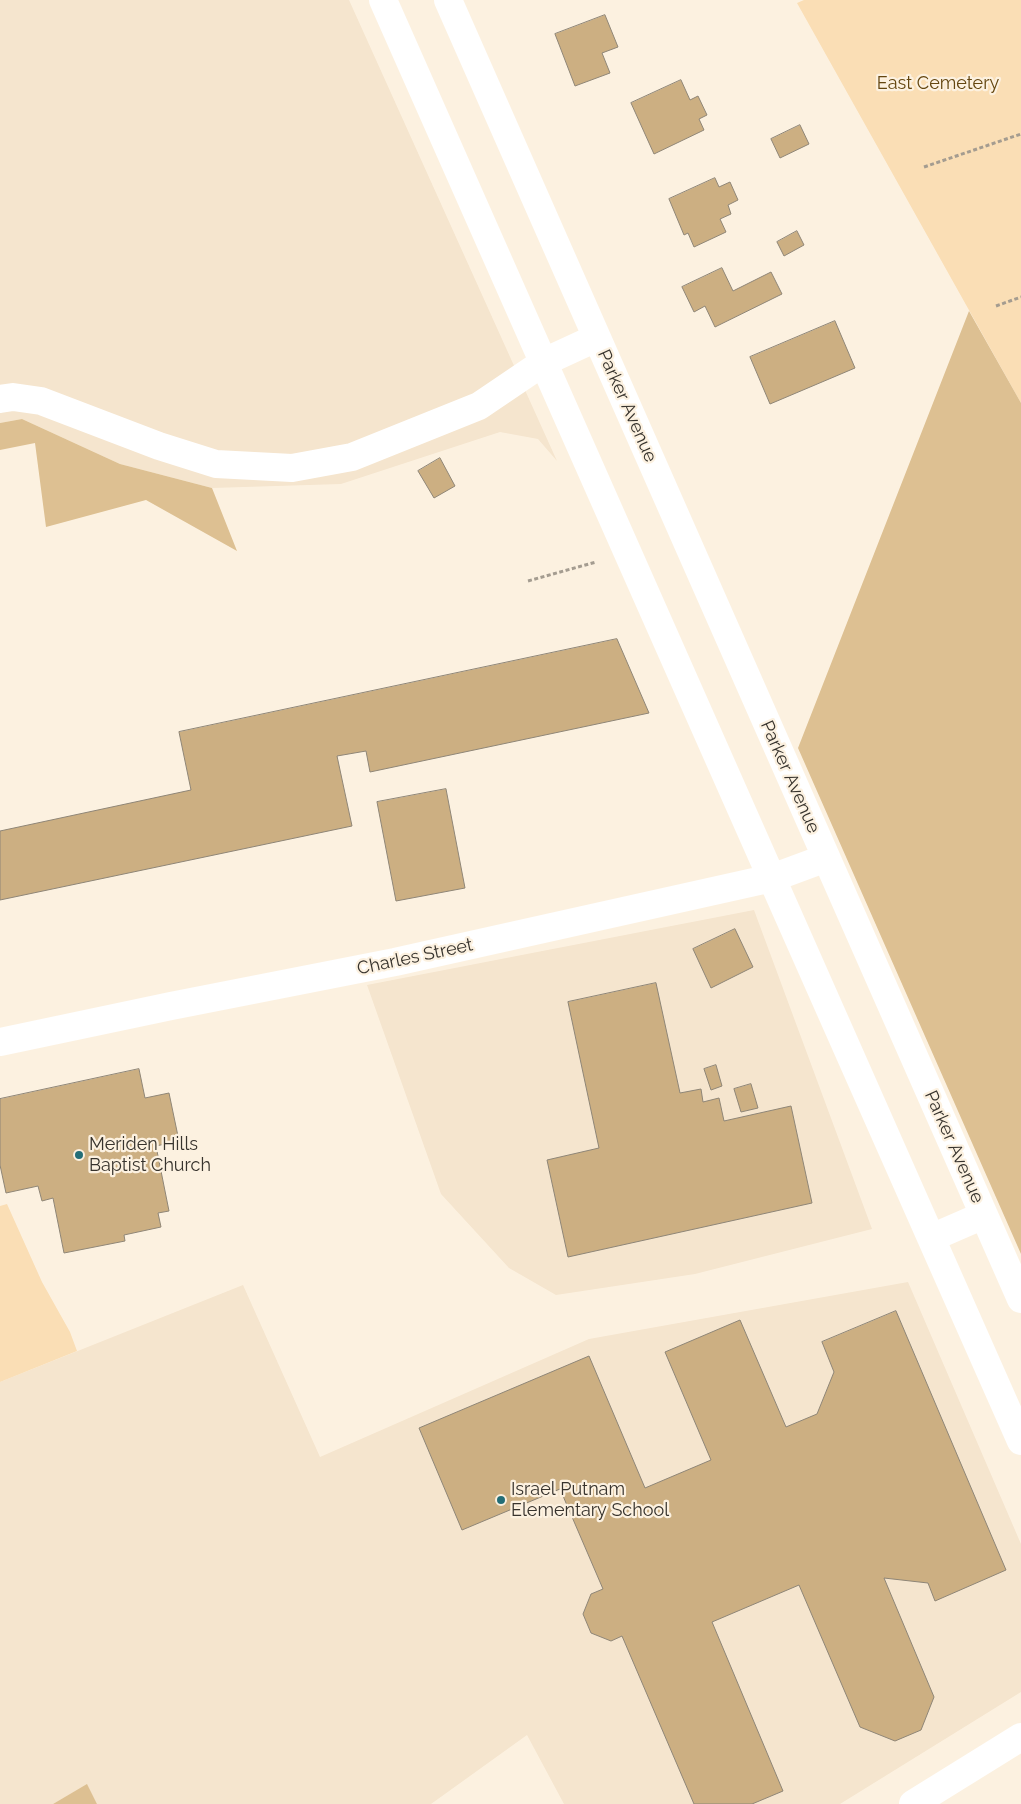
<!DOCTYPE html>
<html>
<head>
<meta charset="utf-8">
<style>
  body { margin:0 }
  canvas { display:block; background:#fcf1e0 }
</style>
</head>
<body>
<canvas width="1021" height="1804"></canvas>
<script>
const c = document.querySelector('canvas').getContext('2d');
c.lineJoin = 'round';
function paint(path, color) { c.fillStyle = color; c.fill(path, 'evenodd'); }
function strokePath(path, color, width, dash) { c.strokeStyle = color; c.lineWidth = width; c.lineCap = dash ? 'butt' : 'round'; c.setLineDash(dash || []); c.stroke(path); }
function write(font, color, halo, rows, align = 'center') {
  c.font = font + ' Raleway,sans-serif'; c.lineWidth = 4.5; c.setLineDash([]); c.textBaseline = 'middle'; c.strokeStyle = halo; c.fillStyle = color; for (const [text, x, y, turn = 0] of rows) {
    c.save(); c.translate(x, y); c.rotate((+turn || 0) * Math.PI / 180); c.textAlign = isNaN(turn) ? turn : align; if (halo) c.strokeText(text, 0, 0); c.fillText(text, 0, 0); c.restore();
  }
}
paint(new Path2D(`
  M0 0H349L557 461 538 439 500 432 341 484 212 488 120 464 22 419 0 423Z
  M754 910 872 1229 695 1274 556 1295 509 1268 441 1194 367 985Z
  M908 1282 1021 1544V1692L840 1804H564L527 1735 431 1804H97L87 1785 53 1804H0V1382L243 1285 320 1457 589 1339Z`), '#f5e5ce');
paint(new Path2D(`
  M804 0H1021V403L797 3Z
  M7 1204 42 1282 70 1332 77 1351 0 1382V1206Z`), '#fadeb5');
paint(new Path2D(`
  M969 311 1021 403V1254L798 748Z
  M22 419 120 464 212 488 237 551 146 500 46 527 35 443 0 450V423Z
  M87 1784 97 1804H53Z`), '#ddc092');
const building = new Path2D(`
  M605 15 618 47 602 53 610 73 575 86 555 34Z
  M681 80 690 100 698 96 707 115 699 119 704 130 654 154 631 103Z
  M800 125 809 144 780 158 771 139Z
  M715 178 719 187 730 182 738 200 728 205 731 214 720 219 726 232 694 247 688 233 684 235 669 199Z
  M797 231 804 245 784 256 777 242Z
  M722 268 733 291 771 272 782 294 715 327 705 306 694 312 682 287Z
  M835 321 855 368 770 404 750 357Z
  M440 458 455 486 434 498 418 471Z
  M617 639 649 713 370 772 366 751 337 756 352 826 0 900V831L191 790 179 732Z
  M446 789 465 888 396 901 377 802Z
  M735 929 753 967 711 988 693 949Z
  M656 983 680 1093 701 1089 703 1102 719 1098 724 1121 791 1106 812 1203 568 1257 547 1160 599 1148 568 1002Z
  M716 1065 722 1086 711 1090 704 1069Z
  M139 1069 145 1098 169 1093 179 1141 156 1146 169 1211 158 1213 161 1227 124 1235 125 1241 64 1253 53 1198 42 1201 38 1186 6 1193 0 1165V1099Z
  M751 1084 758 1108 741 1112 734 1089Z
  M896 1311 1006 1570 935 1601 928 1583 884 1578 934 1697 921 1730 895 1741 860 1727 799 1585 712 1622 783 1791 752 1804H694L622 1636 611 1641 591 1633 583 1614 591 1594 603 1589 560 1489 462 1530 419 1428 589 1356 645 1488 711 1460 665 1352 740 1320 786 1427 817 1414 834 1372 822 1342Z`);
paint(building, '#ccaf82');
strokePath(building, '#8f8677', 1);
strokePath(new Path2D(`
  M924 167 1021 134
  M996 306 1021 297
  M528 581 596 562`), '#a49c90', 3, [4, 2.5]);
strokePath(new Path2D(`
  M383 0 1021 1441
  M448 0 1021 1299
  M0 399 13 397 41 401 159 446 216 464 292 468 352 457 479 406 544 362 596 338
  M0 1042 171 1006 395 962 772 878 826 858
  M931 1238 984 1215
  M913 1804 1021 1737`), '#fff', 28);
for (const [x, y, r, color] of [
  [79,1155,5,"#246e77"],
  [501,1500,5,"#246e77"]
]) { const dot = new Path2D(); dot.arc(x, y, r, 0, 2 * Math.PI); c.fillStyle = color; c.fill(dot); strokePath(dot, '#fcf1e0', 2); }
write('18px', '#64460f', '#fcf1e0', [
  ["East Cemetery",938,84]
]);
write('18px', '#37332d', '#fcf1e0', [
  ["Parker Avenue",627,406,66],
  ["Parker Avenue",790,777,66],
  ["Charles Street",415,957,-12],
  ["Parker Avenue",954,1147,66]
]);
write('18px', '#37332d', '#fcf1e0', [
  ["Meriden Hills",89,1145],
  ["Baptist Church",89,1166],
  ["Israel Putnam",511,1490],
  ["Elementary School",511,1511]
], 'left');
</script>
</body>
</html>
